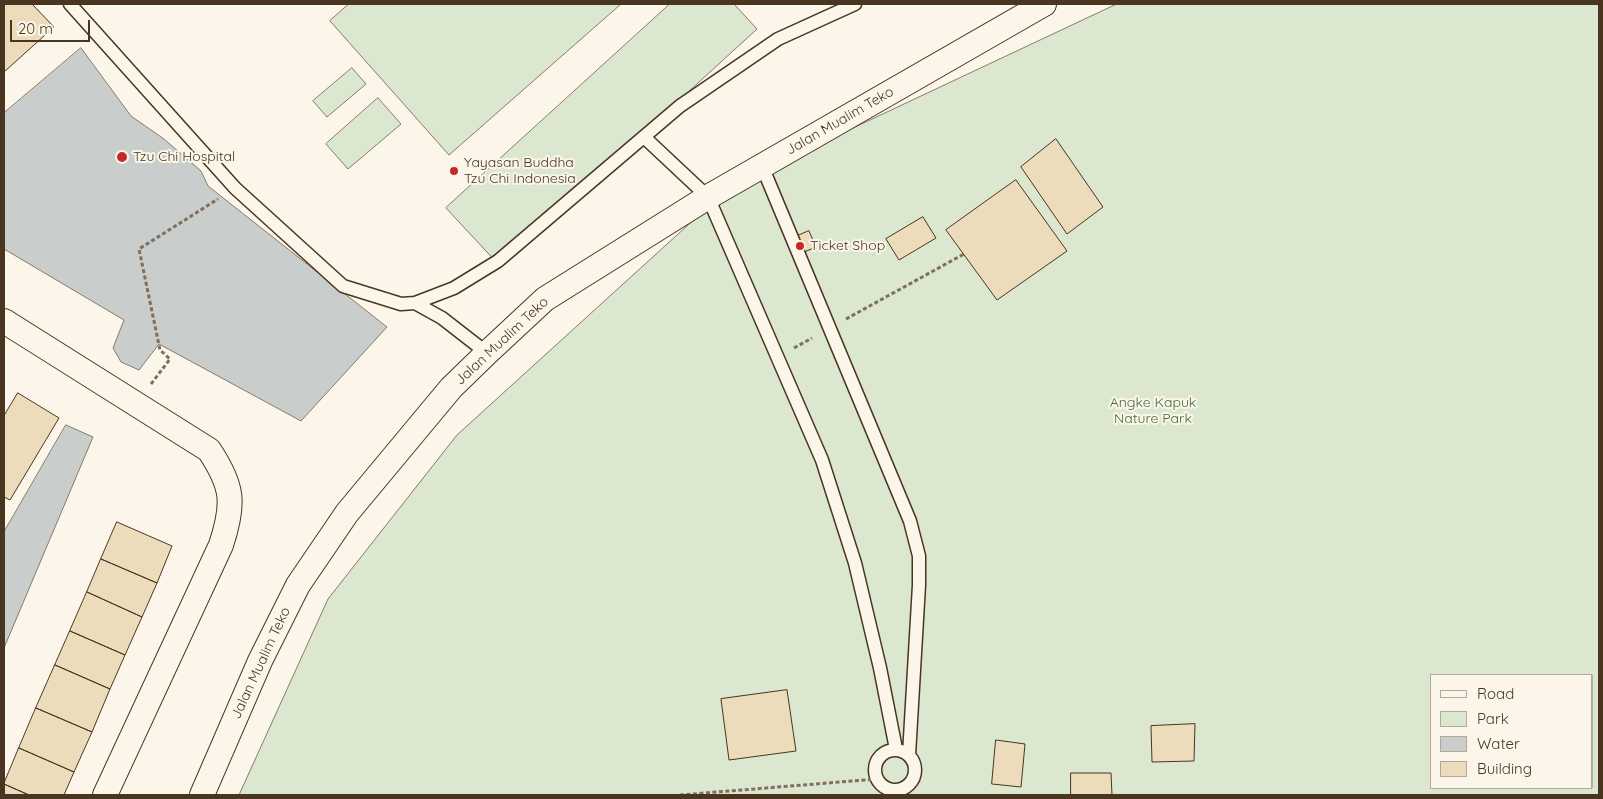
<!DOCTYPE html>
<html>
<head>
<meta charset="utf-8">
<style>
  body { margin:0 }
  #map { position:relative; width:1603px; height:799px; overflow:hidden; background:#fbf6e9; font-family:Quicksand,sans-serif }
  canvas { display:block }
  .frame { position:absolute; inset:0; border:5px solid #4a3520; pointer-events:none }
  .legend { position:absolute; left:1430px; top:674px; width:162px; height:115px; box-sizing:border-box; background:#fbf6e9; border:1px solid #b4a999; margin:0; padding:6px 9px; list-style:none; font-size:15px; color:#4a3520 }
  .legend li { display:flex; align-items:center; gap:10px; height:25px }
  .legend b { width:25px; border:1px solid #b4a999 }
  .scale { position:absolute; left:10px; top:20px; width:80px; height:22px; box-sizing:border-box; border:2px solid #4a3520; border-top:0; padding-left:6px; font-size:15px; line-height:18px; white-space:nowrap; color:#4a3520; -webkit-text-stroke:4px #fbf6e9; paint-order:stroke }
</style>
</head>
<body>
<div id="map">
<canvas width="1603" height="799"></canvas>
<div class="frame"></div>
<ul class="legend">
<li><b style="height:6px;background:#fbf6e9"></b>Road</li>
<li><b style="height:14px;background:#dce7d0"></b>Park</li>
<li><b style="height:14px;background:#c9cecd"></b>Water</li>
<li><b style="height:14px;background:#ecdcbc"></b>Building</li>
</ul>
<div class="scale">20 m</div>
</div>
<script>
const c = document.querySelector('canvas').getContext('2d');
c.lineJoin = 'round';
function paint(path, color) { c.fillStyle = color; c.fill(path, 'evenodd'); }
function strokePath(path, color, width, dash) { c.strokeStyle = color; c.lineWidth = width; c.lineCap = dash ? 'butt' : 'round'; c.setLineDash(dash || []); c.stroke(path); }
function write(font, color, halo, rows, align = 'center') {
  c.font = font + ' Quicksand,sans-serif'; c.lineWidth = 4; c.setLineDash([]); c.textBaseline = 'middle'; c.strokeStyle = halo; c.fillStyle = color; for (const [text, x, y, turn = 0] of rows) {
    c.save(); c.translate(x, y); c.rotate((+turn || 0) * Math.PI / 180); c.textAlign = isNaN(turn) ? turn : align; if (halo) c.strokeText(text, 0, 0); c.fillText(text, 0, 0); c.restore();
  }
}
const green = new Path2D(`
  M349 4H621L449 155 330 21Z
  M670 4H734L757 29 499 265 446 208Z
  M1117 4H1599V795H239L328 599 457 435 732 185ZM1432 675H1592V788H1432Z
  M352 68 366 84 327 117 313 101Z
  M378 98 401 124 348 169 326 144Z`);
paint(green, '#dce7d0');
strokePath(green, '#887966', 1);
const water = new Path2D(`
  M81 48 131 116 164 139 201 171 208 186 387 327 301 421 159 344 139 370 121 362 113 348 124 320 4 249V113Z
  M66 425 93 437 4 648V532Z`);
paint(water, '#c9cecd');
strokePath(water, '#887966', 1);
const building = new Path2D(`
  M4 4H32L54 27 4 72Z
  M1056 139 1103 207 1067 234 1021 167Z
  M1016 180 1067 251 997 300 946 230Z
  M923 217 936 238 899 260 886 239Z
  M809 231 816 247 802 253 795 237Z
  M18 393 59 418 10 500 4 497V416Z
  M117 522 172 546 157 583 101 559Z
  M101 559 157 583 142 617 87 592Z
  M87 592 142 617 125 655 70 631Z
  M70 631 125 655 110 689 55 665Z
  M55 665 110 689 92 732 36 708Z
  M787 690 796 751 729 760 721 699Z
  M36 708 92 732 74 772 19 748Z
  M1195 724 1194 761 1152 762 1151 726Z
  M996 740 1025 744 1021 787 992 784Z
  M19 748 74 772 64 795H29L4 784Z
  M1071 773H1111L1112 795H1071Z
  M4 784 29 795H4Z`);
paint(building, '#ecdcbc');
strokePath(building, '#4a3520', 1);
const lane = new Path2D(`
  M70 4 235 188 343 286 401 304 415 303 454 288 498 261 680 106 778 39 855 4
  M644 137 708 197 822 460 855 563 880 668 896 749
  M762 166 910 521 919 556V585L909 755
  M415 303 442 318 487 353
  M875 770a20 20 0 1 1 40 0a20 20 0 1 1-40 0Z`);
const street = new Path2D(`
  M4 321 209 450C233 486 235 503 221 545L105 795
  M202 795 260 661 298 585 347 513 451 388 487 353 545 299 708 197 1044 4`);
strokePath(lane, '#4a3520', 15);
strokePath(street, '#4a3520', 26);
strokePath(new Path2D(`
  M846 319 964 254
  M794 348 812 338
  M151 384 170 359 160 350 139 249 218 199
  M901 789 904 795
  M680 795 877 779`), '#7f6f5c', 3, [4, 2.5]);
strokePath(lane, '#fbf6e9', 12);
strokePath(street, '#fbf6e9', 24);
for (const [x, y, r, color] of [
  [122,157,6,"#c62828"],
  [454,171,5,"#c62828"],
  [800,246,5,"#c62828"]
]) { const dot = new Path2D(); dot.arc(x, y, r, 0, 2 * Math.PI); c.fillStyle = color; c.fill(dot); strokePath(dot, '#fbf6e9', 2); }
write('14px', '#4a3520', '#fbf6e9', [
  ["Jalan Mualim Teko",840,121,-30],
  ["Jalan Mualim Teko",502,341,-43],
  ["Jalan Mualim Teko",261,663,-65]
]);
write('14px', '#4a3520', '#fbf6e9', [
  ["Tzu Chi Hospital",133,157],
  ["Yayasan Buddha",464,163],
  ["Tzu Chi Indonesia",464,179],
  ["Ticket Shop",810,246]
], 'left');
write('14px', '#436837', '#fbf6e9', [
  ["Angke Kapuk",1153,403],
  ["Nature Park",1153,419]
]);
</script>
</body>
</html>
